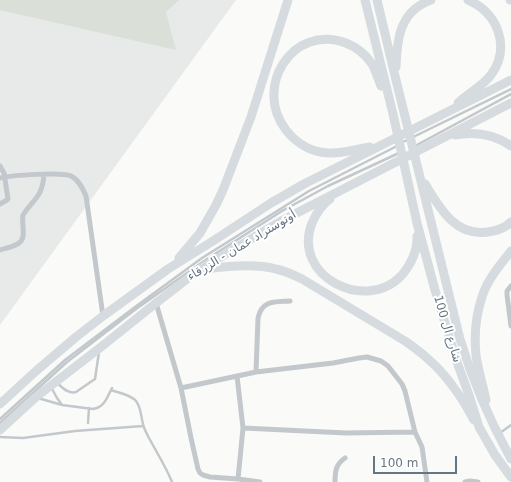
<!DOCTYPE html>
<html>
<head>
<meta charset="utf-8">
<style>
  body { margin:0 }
  #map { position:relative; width:511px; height:482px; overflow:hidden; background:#fafaf8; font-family:"DejaVu Sans",sans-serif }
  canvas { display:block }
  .scale { position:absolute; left:373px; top:456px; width:84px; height:18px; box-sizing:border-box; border:2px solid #657683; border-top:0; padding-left:5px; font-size:12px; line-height:14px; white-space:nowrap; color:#657683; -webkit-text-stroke:3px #fff; paint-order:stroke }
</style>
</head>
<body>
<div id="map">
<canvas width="511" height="482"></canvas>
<div class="scale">100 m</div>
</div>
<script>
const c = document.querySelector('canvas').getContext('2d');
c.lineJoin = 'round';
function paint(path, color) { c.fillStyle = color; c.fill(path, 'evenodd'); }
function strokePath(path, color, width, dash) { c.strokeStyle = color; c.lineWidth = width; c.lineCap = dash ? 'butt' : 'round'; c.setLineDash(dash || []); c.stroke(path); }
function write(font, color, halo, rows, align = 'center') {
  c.font = font + ' "DejaVu Sans",Cairo,sans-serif'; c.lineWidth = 4; c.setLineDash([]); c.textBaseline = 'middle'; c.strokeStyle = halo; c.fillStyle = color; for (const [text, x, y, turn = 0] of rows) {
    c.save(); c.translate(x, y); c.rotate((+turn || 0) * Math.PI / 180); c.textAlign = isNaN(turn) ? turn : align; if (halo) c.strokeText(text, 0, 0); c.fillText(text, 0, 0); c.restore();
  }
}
paint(new Path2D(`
  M0 0H236L0 325Z`), '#e8e9e9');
paint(new Path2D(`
  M0 0H179L166 12 176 50 0 10Z`), '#dadfd7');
strokePath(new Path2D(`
  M401 143 511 89
  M415 146 511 94
  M57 383C63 388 68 394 76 392L95 379 99 352
  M51 387 57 398 62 405
  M111 390C119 393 130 394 136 401 141 407 141 417 143 424 144 429 147 434 149 438 157 453 166 467 172 482
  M38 398 62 405 93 409C105 407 107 397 112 388
  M0 419 65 360 135 307 202 258 309 191 397 146
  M0 423 67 362 136 309 204 261 282 211 328 186 399 153
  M88 423 89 408
  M500 433 511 425
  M0 437 23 438 75 431 143 426`), '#c3c8cc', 2.5);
strokePath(new Path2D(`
  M0 166 4 173 8 199 7 200 0 204
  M0 178C11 175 62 172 71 176 79 180 83 189 86 196L103 316
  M0 250C6 248 14 247 19 243 27 238 21 223 23 215 34 198 42 198 44 175
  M511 286 507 291V295L511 326
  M156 303 181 388 191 438 198 469 200 473 203 475 210 477 238 479 260 482
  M256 372 258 318C262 300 274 302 290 301
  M237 376 243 428 238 479
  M181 388 256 372 333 363 359 358 367 357 381 361 388 366 402 384 405 391 415 432
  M243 428 346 433 415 432 422 447 427 482
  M335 482C335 471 336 464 345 458
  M465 482 470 481 478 482`), '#c3c8cc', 5);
strokePath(new Path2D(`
  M365 0 393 114 417 223 435 290 457 362 470 398 479 427 495 455 511 477
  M377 0 396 80 460 339C473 382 490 421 511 459
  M510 0H511
  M396 67C397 38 400 11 431 0
  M458 103C468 93 483 86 491 75 511 47 498 13 468 0
  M455 135C476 131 494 134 511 146
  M370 147C356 149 342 154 328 153 311 152 296 143 286 130 253 88 292 23 346 43 356 47 366 55 372 64 376 71 378 79 381 86
  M425 184C440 208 455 237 488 232 496 231 505 228 511 222
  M330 199C321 205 316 214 312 223 291 276 366 314 402 275 411 264 418 251 417 236
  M179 258 200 233 216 205 223 190 251 117 288 0
  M202 269C226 267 252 263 276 269 285 271 294 275 302 279L405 341C424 354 441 369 454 388 462 398 468 409 474 420
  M486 400C483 385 478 370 476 355 474 336 476 315 482 297 487 280 500 265 511 251
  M0 404 36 371 76 337 103 316 168 269 213 241 271 203 304 184 511 80
  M0 430 36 397 101 347 156 303 200 269 285 219 511 103`), '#d6dbdf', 9);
write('12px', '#657683', '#fff', [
  ["أوتوستراد عمان - الزرقاء",242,246,-31],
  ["شارع ال 100",447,329,73]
]);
</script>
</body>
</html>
